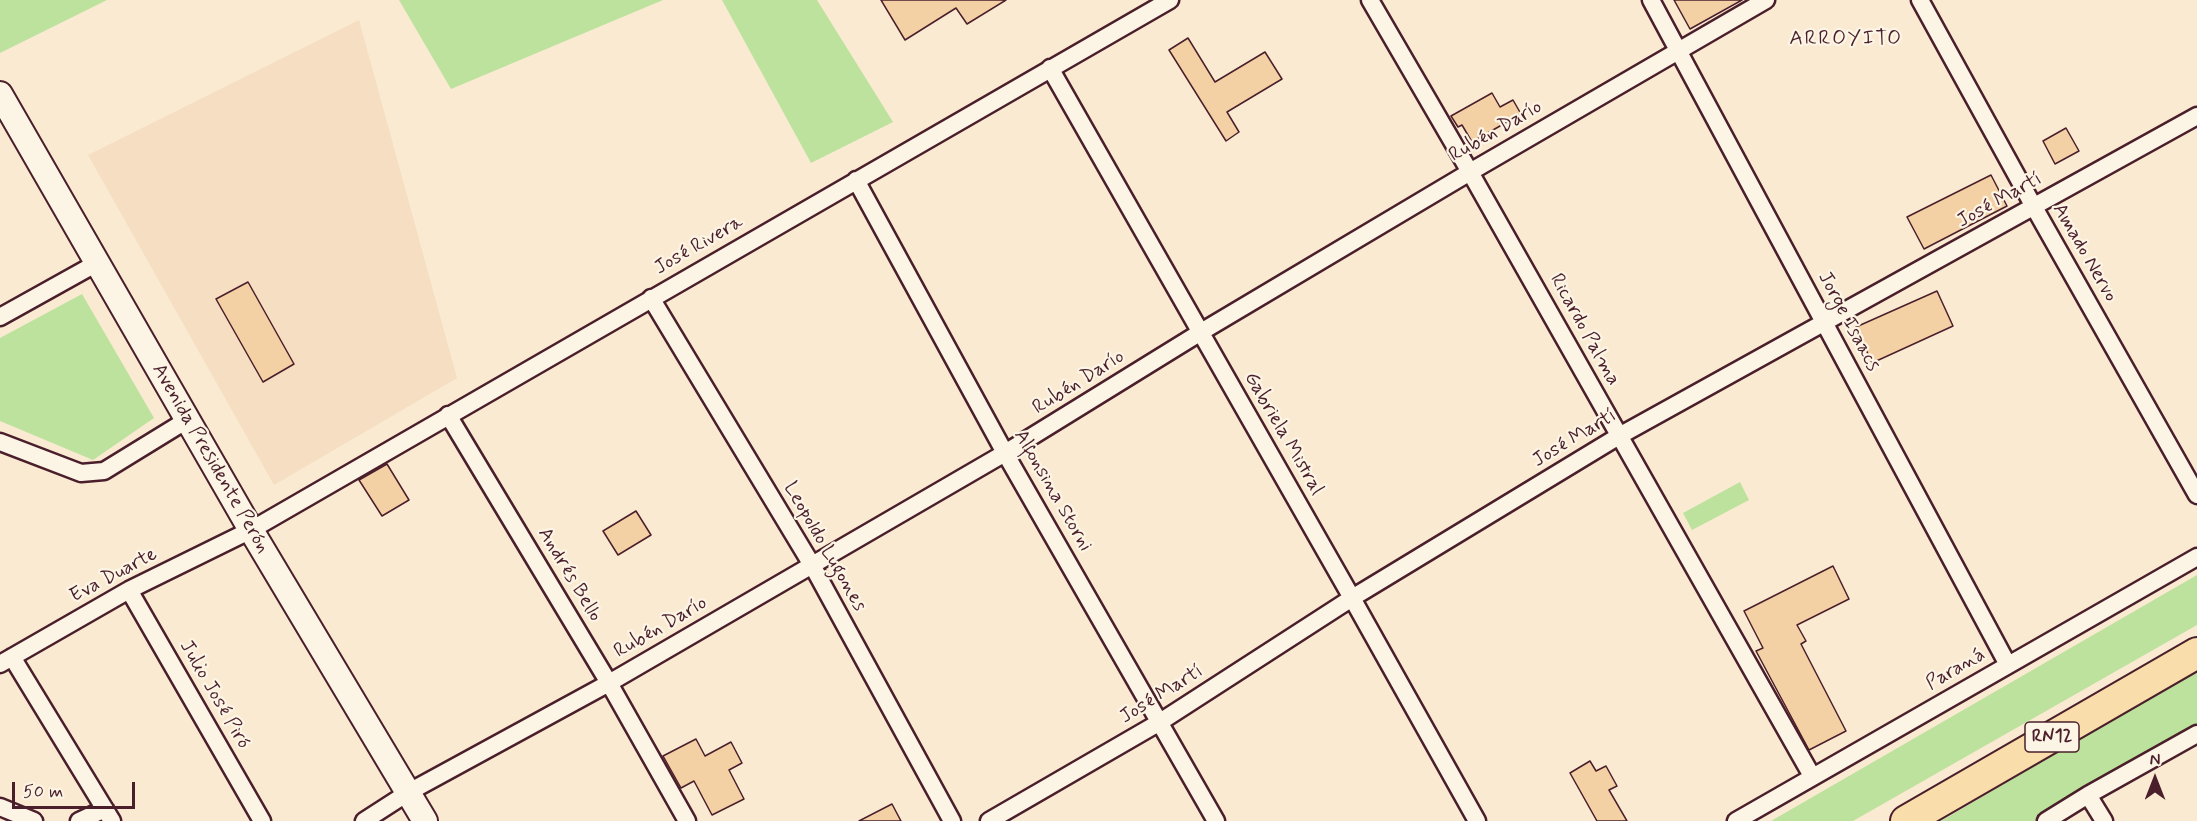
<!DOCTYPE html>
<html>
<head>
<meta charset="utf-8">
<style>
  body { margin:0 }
  #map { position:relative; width:2197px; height:821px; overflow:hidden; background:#faead2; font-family:Mynerve,sans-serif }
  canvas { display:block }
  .north { position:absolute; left:2125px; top:749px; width:60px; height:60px; -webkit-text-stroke:4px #fcf5e5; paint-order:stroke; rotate:0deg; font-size:16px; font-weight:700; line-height:24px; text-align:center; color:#4a1f2b }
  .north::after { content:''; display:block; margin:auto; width:21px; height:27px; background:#4a1f2b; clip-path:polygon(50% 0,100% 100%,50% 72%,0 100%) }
  .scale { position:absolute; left:12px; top:782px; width:123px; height:27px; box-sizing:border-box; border:3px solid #4a1f2b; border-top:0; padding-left:8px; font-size:18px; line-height:21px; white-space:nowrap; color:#4a1f2b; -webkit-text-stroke:4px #fcf5e5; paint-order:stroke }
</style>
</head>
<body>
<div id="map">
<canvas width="2197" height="821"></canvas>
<div class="north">N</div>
<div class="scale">50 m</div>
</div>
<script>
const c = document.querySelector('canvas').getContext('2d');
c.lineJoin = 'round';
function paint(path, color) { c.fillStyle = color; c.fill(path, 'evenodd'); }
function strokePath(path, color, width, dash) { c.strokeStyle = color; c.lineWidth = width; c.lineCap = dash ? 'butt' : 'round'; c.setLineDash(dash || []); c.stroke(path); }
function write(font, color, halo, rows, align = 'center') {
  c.font = font + ' Mynerve,sans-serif'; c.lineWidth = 4.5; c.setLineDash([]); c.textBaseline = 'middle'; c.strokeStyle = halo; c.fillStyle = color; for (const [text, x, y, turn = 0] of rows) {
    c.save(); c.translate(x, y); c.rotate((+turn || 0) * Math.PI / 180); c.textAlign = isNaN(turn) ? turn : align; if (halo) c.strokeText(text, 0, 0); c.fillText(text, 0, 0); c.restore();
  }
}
paint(new Path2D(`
  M359 20 457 378 274 485 88 155Z`), '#f5dec1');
paint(new Path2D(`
  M0 0H107L0 53Z
  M399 0H663L451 89Z
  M722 0H817L893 122 811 163Z
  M82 294 154 418 93 460 0 421V338Z
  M1740 482 1749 500 1692 530 1683 513Z
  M2197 575V625L1853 821H1771Z
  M2197 670V730L2034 821H1941Z`), '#bde29d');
const building = new Path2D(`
  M881 0H1006L967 24 956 8 905 40Z
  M1674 0H1742L1690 29Z
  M1188 38 1215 82 1265 52 1282 79 1227 112 1239 132 1226 141 1169 50Z
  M1492 93 1500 107 1513 100 1521 114 1472 142 1462 125 1458 127 1451 116Z
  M2066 128 2079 151 2055 164 2043 141Z
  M1991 175 2007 206 1924 249 1907 217Z
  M248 282 294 364 263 382 216 299Z
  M1937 291 1953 326 1872 363 1856 327Z
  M387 464 409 500 382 516 359 480Z
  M636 511 651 535 618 555 603 531Z
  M1833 566 1849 599 1797 625 1806 641 1801 644 1846 731 1809 750 1756 651 1763 648 1744 611Z
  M696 739 705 756 731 742 742 763 729 770 744 799 712 815 694 781 681 788 663 756Z
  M1590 761 1596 771 1606 766 1617 786 1609 790 1627 821H1597L1570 773Z
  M892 804 901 821H859Z`);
paint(building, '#f4d1a5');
strokePath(building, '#4a1f2b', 1.5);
const street = new Path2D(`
  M1370 0 1470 172 1812 776
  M1651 0 2008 665
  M1920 0 2034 207 2197 495
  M1050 68 1352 598 1477 821
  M856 180 1005 453 1216 821
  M651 298 812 565 952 821
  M0 317 97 263
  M448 415 609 683 687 821
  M0 442 81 473 104 471 187 420
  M129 590 262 821
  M12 657 112 821
  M0 664 129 590 251 530 1170 0
  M2088 795 2104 821
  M0 807 34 821
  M79 821 105 809
  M364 821 409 792 609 683 1005 453 1201 332 1470 172 1766 0
  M989 821 1160 722 1352 598 1619 436 2197 116
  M1736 821 2197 557
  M2046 821 2088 795 2197 734`);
const secondary = new Path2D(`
  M0 94 251 530 425 821`);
const highway = new Path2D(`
  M1906 821 2197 653`);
strokePath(street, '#4a1f2b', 21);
strokePath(secondary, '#4a1f2b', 28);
strokePath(highway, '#4a1f2b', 34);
strokePath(street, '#fcf5e5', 16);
strokePath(secondary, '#fcf5e5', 24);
strokePath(highway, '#f9ddab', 30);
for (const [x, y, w] of [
  [2052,737,54]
]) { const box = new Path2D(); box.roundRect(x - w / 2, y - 15, w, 30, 4.5); c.fillStyle = '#fcf5e5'; c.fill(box); strokePath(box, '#4a1f2b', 1.5); }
write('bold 18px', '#4a1f2b', null, [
  ["RN12",2052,737]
]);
write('20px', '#4a1f2b', '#fcf5e5', [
  ["Rubén Darío",1496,132,-30],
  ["José Martí",2000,201,-29],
  ["José Rivera",699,246,-30],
  ["Amado Nervo",2084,253,60],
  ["Jorge Isaacs",1848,322,62],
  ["Ricardo Palma",1584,330,61],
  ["Rubén Darío",1079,383,-32],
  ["Gabriela Mistral",1283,434,60],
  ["José Martí",1575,439,-31],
  ["Avenida Presidente Perón",210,459,60],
  ["Alfonsina Storni",1052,491,60],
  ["Leopoldo Lugones",824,547,60],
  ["Andrés Bello",569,575,59],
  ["Eva Duarte",114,576,-28],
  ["Rubén Darío",661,628,-30],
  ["Paraná",1956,670,-30],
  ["Julio José Piró",214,695,60],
  ["José Martí",1162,695,-32]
]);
c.letterSpacing = '1.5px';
write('21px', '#4a1f2b', '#fcf5e5', [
  ["ARROYITO",1846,40]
]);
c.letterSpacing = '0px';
</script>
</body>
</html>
